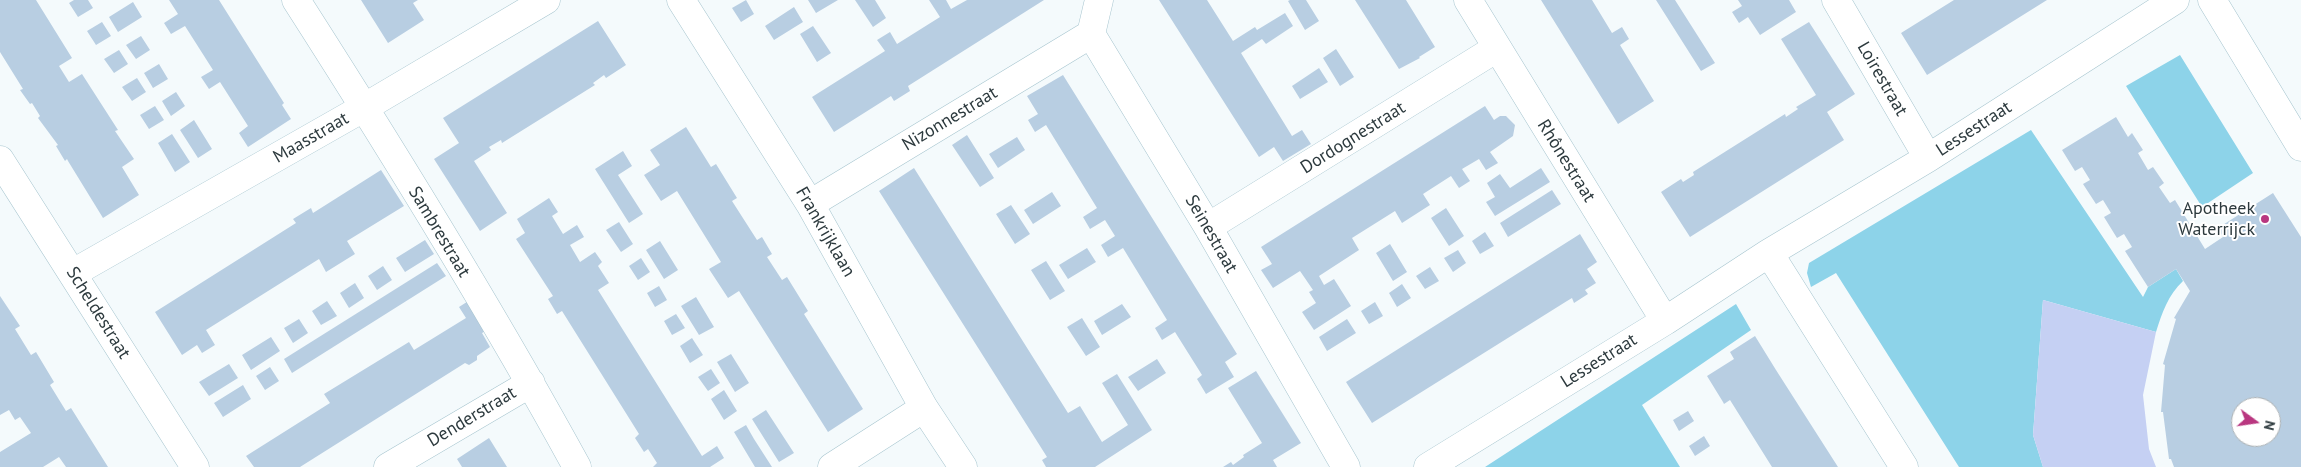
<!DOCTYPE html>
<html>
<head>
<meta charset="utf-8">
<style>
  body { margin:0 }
  #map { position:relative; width:2301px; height:467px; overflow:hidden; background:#f4fafc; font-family:"PT Sans",sans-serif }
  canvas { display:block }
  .north { position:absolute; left:2231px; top:397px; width:50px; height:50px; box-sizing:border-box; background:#fff; border:1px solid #abb0b2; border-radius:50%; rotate:104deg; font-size:14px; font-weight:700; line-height:20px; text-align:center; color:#2d3a3e }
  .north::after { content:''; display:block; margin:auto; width:18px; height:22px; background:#b93780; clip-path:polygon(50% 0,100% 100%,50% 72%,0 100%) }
</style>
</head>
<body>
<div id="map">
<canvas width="2301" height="467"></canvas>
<div class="north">N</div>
</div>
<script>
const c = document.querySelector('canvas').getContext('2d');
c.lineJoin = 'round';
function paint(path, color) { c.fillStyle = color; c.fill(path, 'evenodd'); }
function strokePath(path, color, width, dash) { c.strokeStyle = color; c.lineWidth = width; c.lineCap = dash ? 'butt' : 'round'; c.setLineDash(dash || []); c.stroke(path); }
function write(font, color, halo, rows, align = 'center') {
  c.font = font + ' "PT Sans",sans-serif'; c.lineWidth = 4; c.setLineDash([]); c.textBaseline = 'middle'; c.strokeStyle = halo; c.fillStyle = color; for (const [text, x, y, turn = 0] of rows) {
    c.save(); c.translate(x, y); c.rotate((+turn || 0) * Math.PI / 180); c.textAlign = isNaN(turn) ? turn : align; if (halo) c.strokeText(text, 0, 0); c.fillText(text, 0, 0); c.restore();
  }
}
paint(new Path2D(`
  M2180 55 2253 173 2202 207 2126 86Z
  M2031 130 2143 297 2148 287 2176 269 2183 281C2168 295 2162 313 2156 332L2043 300 2033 435 2043 467H1959L1836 273 1811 287 1807 273 1809 263Z
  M1736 304 1751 330 1642 405 1680 467H1485Z`), '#8dd3e9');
paint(new Path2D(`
  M2043 300 2156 332 2143 395 2149 449 2156 467H2043L2033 435Z`), '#c5d0f3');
paint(new Path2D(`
  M0 0H36L72 58 59 66 69 82 82 74 118 130 115 131 134 159 122 167 139 195 103 218 68 161 67 159 65 161 56 146 58 145 38 118 40 116 32 103 30 104 20 90 23 89 0 52Z
  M74 0H88L93 8 78 17 69 3Z
  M169 0H219L284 103 282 105 291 119 248 147 239 133 248 126 220 82 209 89 201 77 213 70 185 26 171 34 164 23 178 14Z
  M361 0H418L413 3 424 20 388 43Z
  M746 0 754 14 741 22 732 8Z
  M808 0H838L816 13Z
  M855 0H875L886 18 873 27Z
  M929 0H946L951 9 967 0H1044L908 86 910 91 894 101 891 96 834 132 812 97 885 51 877 40 890 32 897 44 940 17Z
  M1159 0H1207L1233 41 1255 27 1257 30 1285 13 1293 26 1266 44 1262 39 1241 53 1292 136 1302 130 1311 144 1283 161 1274 147 1259 157Z
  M1290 0H1306L1319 21 1305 30 1288 1Z
  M1355 0H1406L1435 47 1419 57 1420 58 1399 69Z
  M1541 0H1592L1612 33 1622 27 1629 39 1620 45 1654 101 1618 124Z
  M1656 0H1675L1715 63 1701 71Z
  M1738 0H1789L1796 12 1760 35 1748 17 1739 23 1732 12 1742 6Z
  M1954 0H2047L1927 75 1901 33Z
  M133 2 142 17 118 32 109 17Z
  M794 7 803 22 774 40 765 26Z
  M598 21 626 65 606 78 604 75 593 83 595 85 502 143 501 140 489 147 491 150 474 161 507 213 480 231 434 159 459 143 443 118Z
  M102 22 111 36 96 45 87 31Z
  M1809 22 1855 94 1827 112 1844 140 1690 237 1661 192 1681 179 1683 182 1694 175 1693 172 1785 114 1786 117 1798 109 1796 107 1816 95 1781 39Z
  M813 26 831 53 817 62 800 34Z
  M141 36 150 50 136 59 126 45Z
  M1336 49 1354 77 1340 86 1323 58Z
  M119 50 128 64 114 73 104 59Z
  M159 64 168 79 153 88 144 73Z
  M1319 68 1328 82 1300 99 1292 86Z
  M1063 75 1237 354 1225 362 1234 377 1206 394 1197 379 1202 375 1175 332 1162 340 1155 328 1167 320 1123 248 1108 257 1101 245 1115 236 1105 220 1090 229 1083 217 1097 208 1046 125 1035 132 1028 120 1038 114 1027 96Z
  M137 78 146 92 132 101 122 87Z
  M176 92 185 106 171 116 162 101Z
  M155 106 164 120 149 129 140 115Z
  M1485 106 1494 120 1500 116H1506L1515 125 1513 136 1490 152 1498 163 1486 170 1479 159 1462 169 1470 181 1459 188 1451 176 1423 194 1430 205 1402 223 1395 211 1352 238 1359 250 1319 276 1324 285 1334 279 1351 306 1314 330 1302 312 1316 303 1309 292 1313 290 1300 271 1273 288 1261 270 1272 264 1261 247Z
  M2116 117 2128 137 2132 133 2143 150 2138 153 2148 170 2153 167 2164 183 2159 187 2170 203 2175 200 2205 249 2223 237 2218 228 2273 193 2301 237V467H2174L2171 459H2169L2163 412H2161L2165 365 2163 364 2176 319 2174 318 2190 291 2176 269 2148 287 2125 251 2132 247 2124 234 2117 238 2104 217 2111 213 2103 200 2096 204 2083 184 2090 180 2082 167 2075 171 2062 150ZM2241 407H2271V437H2241Z
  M194 120 212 149 198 158 180 130Z
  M686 127 711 167 716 164 737 198 732 201 757 240 762 237 772 254 767 257 782 280 787 277 808 311 804 314 863 409 828 432 739 291 728 298 709 269 721 262 677 191 661 201 644 175 660 165 650 150Z
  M172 134 190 162 175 172 158 143Z
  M967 135 994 178 980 187 952 145Z
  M1017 137 1025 150 998 168 989 154Z
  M623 151 632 166 618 175 643 214 629 223 595 169Z
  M914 168 1068 413 1080 406 1102 442 1128 425 1102 383 1117 374 1152 430 1095 467H1046L1042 460 1047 457 879 191Z
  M1541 168 1550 182 1495 216 1486 202 1495 197 1487 183 1500 174 1510 188Z
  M381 170 404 206 347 241 355 254 326 272 319 259 206 330 215 345 202 353 197 345 182 355 155 312 296 223 293 219 311 208 313 213Z
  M1552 190 1561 204 1508 237 1500 223Z
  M1052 192 1061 206 1033 224 1024 210Z
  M549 198 558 212 552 216 563 234 577 225 584 237 570 245 580 262 595 252 602 262 598 266 609 283 598 290 702 456 717 446 724 458 710 467H653L657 463 648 449 644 452 635 438 639 434 562 311 557 314 548 299 553 296 516 239 525 233 517 219Z
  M1011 205 1030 234 1015 244 996 214Z
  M1446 208 1464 236 1449 246 1431 218Z
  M619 222 633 244 621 252 606 230Z
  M1485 232 1494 246 1480 254 1472 241Z
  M1580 234 1597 262 1587 269 1596 283 1585 290 1588 294 1574 303 1572 298 1567 301 1372 423 1346 382Z
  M425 240 434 254 405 272 396 258Z
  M660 241 678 270 664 279 646 250Z
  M1390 244 1407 272 1393 281 1376 253Z
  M1087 248 1096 262 1068 279 1059 265Z
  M1458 250 1466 263 1453 272 1444 258Z
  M641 258 650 272 638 280 629 266Z
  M1046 261 1065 291 1050 300 1031 270Z
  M437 263 446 276 292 373 284 359Z
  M383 266 392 280 377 290 368 276Z
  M1430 267 1439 281 1425 289 1416 276Z
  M355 283 364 298 349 308 340 293Z
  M1402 284 1411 298 1397 307 1389 293Z
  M659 286 667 300 655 307 647 293Z
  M0 296 20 326 15 329 31 355 36 352 54 382 50 385 66 411 71 408 108 467H66L59 457 43 467H0V452L31 433 20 417 15 420 9 410 0 415Z
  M696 297 714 327 699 335 681 306Z
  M473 298 491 328 482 333 490 347 477 356V360L469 365 465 363 300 467H254L246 456 330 403 324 394 409 342 414 350 466 318 459 307Z
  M327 301 337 316 321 325 312 311Z
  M1375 302 1383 316 1369 324 1361 311Z
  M1122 304 1131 317 1102 335 1094 321Z
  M676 314 685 328 672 335 664 321Z
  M1082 318 1100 347 1086 356 1067 327Z
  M299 319 308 333 293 343 284 328Z
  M1347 319 1356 333 1327 351 1319 337Z
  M1755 336 1776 370 1838 467H1772L1730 400 1724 404 1723 402 1707 376 1734 359 1730 352Z
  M271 337 280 351 251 370 242 355Z
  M692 338 703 355 690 363 680 346Z
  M731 354 749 383 735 392 717 362Z
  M1157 359 1166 373 1138 391 1128 377Z
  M229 364 238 378 209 396 199 382Z
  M270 367 279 381 265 390 256 376Z
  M711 369 720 383 708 391 698 377Z
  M1256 371 1301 443 1273 460 1277 467H1223L1231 462 1233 465 1244 457 1243 455 1262 443 1228 388Z
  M243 385 251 399 223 417 214 403Z
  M724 390 737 411 724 420 711 399Z
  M766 410 794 453 779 462 752 419Z
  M1688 411 1694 421 1679 431 1673 420Z
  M746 425 754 439 772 467H755L734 432Z
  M1704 436 1710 446 1695 456 1689 446Z
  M489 438 507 467H462L457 459Z`), '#b8cee2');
const minor = new Path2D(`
  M296 0C394 153 490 308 577 467
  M681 0 810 204 924 408 963 467
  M1099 0 1091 34 1208 227 1346 467
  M1468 0 1665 321
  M1836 0 1928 158
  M2212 0 2301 147
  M0 160 195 467
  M810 204 1091 34
  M1208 227 1497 48
  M1769 253 1904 467
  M73 273 365 107 546 0
  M388 467 531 383
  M832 467 924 408
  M1428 467 1665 321 1769 253 1928 158 2175 0`);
strokePath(minor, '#a5c4ce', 29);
strokePath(minor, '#fff', 28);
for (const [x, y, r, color] of [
  [2265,219,5,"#b93780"]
]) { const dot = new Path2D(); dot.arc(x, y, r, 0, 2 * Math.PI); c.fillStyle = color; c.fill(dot); strokePath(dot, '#fff', 2); }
write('18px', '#2d3a3e', '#fff', [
  ["Loirestraat",1882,79,60],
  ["Nizonnestraat",950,119,-31],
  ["Lessestraat",1974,129,-33],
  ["Maasstraat",311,138,-30],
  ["Dordognestraat",1353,138,-32],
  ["Rhônestraat",1566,161,58],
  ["Sambrestraat",439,232,59],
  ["Frankrijklaan",825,232,60],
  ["Seinestraat",1211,234,60],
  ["Scheldestraat",98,313,58],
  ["Lessestraat",1599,361,-32],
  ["Denderstraat",472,417,-31]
]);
write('18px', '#2d3a3e', '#fff', [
  ["Apotheek",2255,209],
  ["Waterrijck",2255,230]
], 'right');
</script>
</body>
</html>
